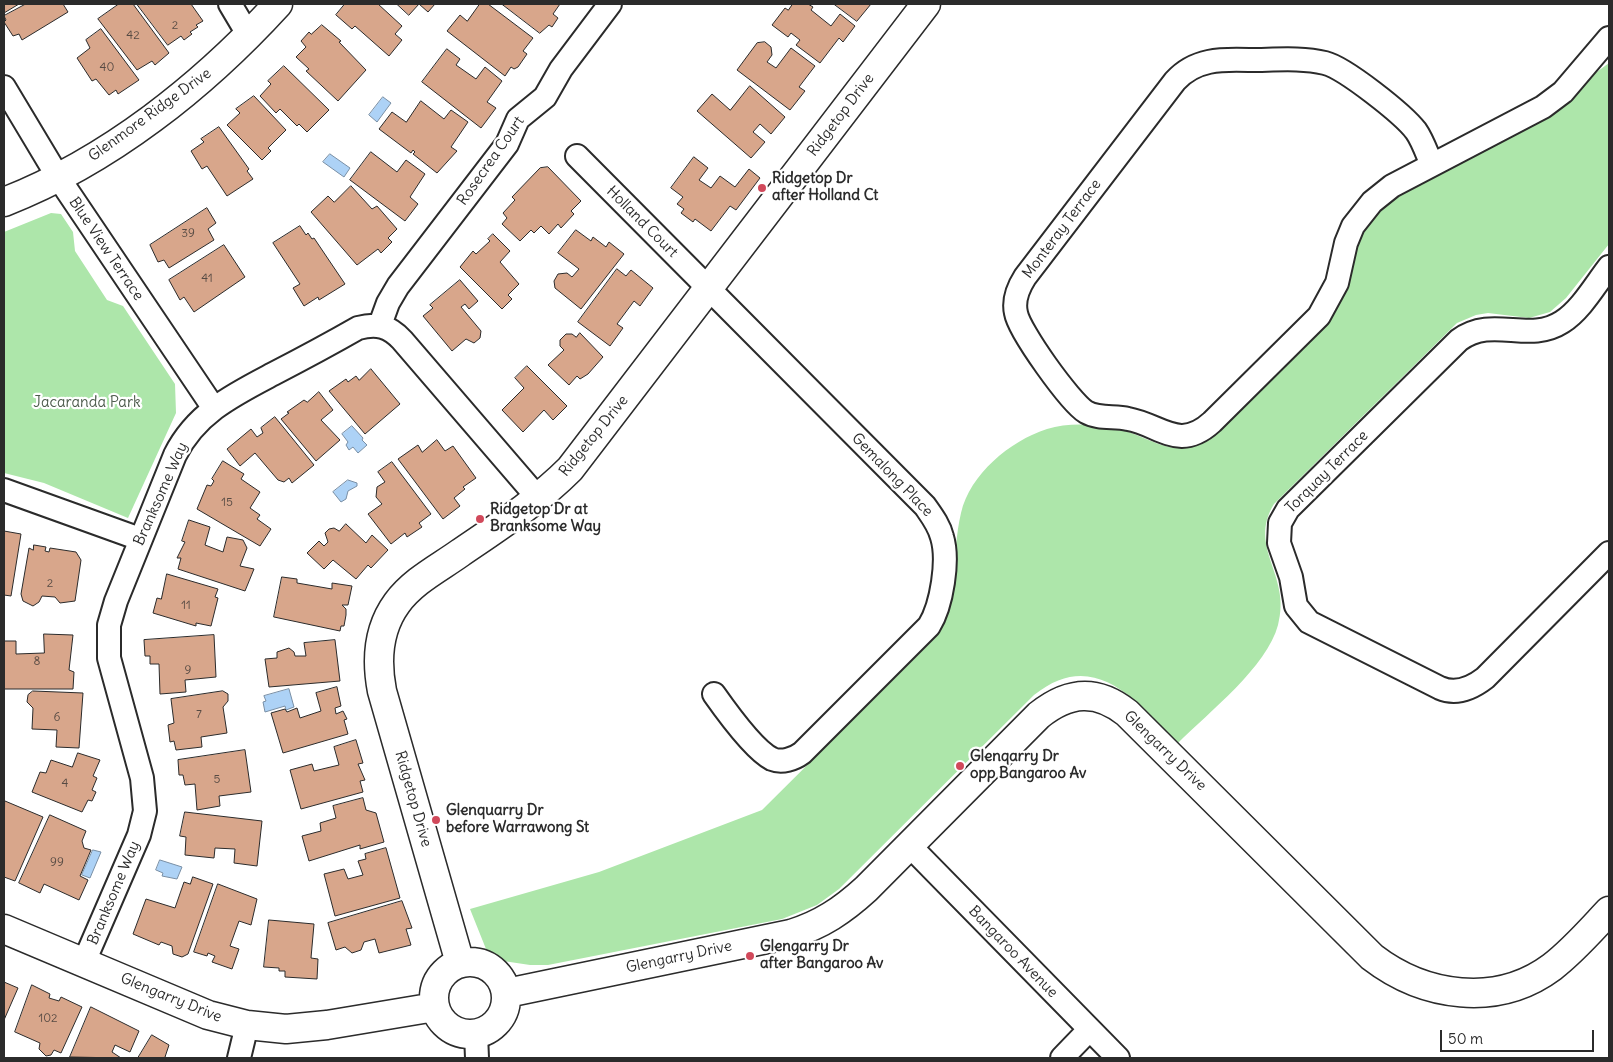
<!DOCTYPE html>
<html>
<head>
<meta charset="utf-8">
<style>
  body { margin:0 }
  #map { position:relative; width:1613px; height:1062px; overflow:hidden; background:#fff; font-family:Delius,sans-serif }
  canvas { display:block }
  .frame { position:absolute; inset:0; border:5px solid #2b2b2b; pointer-events:none }
  .scale { position:absolute; left:1440px; top:1030px; width:154px; height:22px; box-sizing:border-box; border:2px solid #2b2b2b; border-top:0; padding-left:6px; font-size:15px; line-height:18px; white-space:nowrap; color:#2b2b2b; -webkit-text-stroke:4px #fff; paint-order:stroke }
</style>
</head>
<body>
<div id="map">
<canvas width="1613" height="1062"></canvas>
<div class="frame"></div>
<div class="scale">50 m</div>
</div>
<script>
const c = document.querySelector('canvas').getContext('2d');
c.lineJoin = 'round';
function paint(path, color) { c.fillStyle = color; c.fill(path, 'evenodd'); }
function strokePath(path, color, width, dash) { c.strokeStyle = color; c.lineWidth = width; c.lineCap = dash ? 'butt' : 'round'; c.setLineDash(dash || []); c.stroke(path); }
function write(font, color, halo, rows, align = 'center') {
  c.font = font + ' Delius,sans-serif'; c.lineWidth = 4.5; c.setLineDash([]); c.textBaseline = 'middle'; c.strokeStyle = halo; c.fillStyle = color; for (const [text, x, y, turn = 0] of rows) {
    c.save(); c.translate(x, y); c.rotate((+turn || 0) * Math.PI / 180); c.textAlign = isNaN(turn) ? turn : align; if (halo) c.strokeText(text, 0, 0); c.fillText(text, 0, 0); c.restore();
  }
}
paint(new Path2D(`
  M1609 63V244L1566 298 1550 312 1529 318 1488 313 1476 315 1457 323 1274 504C1247 548 1292 575 1278 625 1267 667 1209 712 1178 743 1137 702 1095 646 1034 695L839 889 817 905 782 919 548 965H530L490 959 470 909 599 872 762 810 935 638C959 600 951 555 961 513 970 474 1010 441 1047 429 1070 422 1098 424 1122 430 1154 439 1173 459 1207 440L1331 318 1346 290 1353 255 1364 229 1380 209 1401 194 1547 118 1594 74Z
  M51 213 61 214 73 232 75 251 107 300 123 306 175 384 176 413 128 518 44 483 4 473V232Z`), '#ade6aa');
const water = new Path2D(`
  M383 97 391 103 377 122 369 115Z
  M330 154 350 168 344 177 323 162Z
  M352 426 363 438 362 440 367 445 358 453 353 447 349 450 346 445 348 442 342 434Z
  M348 480 357 483V486L348 491 346 499 341 502 333 492Z
  M289 689 294 707 286 710 285 706 265 712 263 702 266 701 264 696Z
  M93 850 101 852 90 878 82 875Z
  M160 860 182 867 177 879 162 876 163 873 156 870Z`);
paint(water, '#add2f6');
strokePath(water, '#798fa5', 1);
const building = new Path2D(`
  M4 4H19L4 13Z
  M26 4H63L68 12 22 40 19 34 13 36 4 22 6 20 4 16Z
  M119 4H133L169 53 155 65 152 61 137 70 98 19Z
  M137 4H191L203 21 196 25 198 27 190 32 192 34 184 40 181 36 168 45Z
  M345 4H378L402 26 395 34 402 40 389 56 355 26 352 29 336 15Z
  M397 4H435L428 12 419 4 409 15Z
  M480 4H488L533 38 523 51 527 54 518 67 514 69 511 67 505 76 447 31 460 15 467 21Z
  M502 4H560L553 14 558 18 552 27 549 25 540 33Z
  M793 4H808L813 7 811 10 831 26 840 14 855 26 843 42 839 38 820 63 796 45 800 40 791 33 788 37 772 25 785 8 788 10Z
  M834 4H871L857 21Z
  M322 25 341 41 339 42 366 70 338 101 306 71 309 69 296 57 306 47 301 41 309 32 311 34Z
  M101 29 139 80 118 94 116 90 109 95 96 79 92 81 77 58 90 48 86 40Z
  M765 42 771 47 772 55 767 62 776 68 791 48 815 66 799 87 805 91 790 110 737 70 757 43Z
  M447 49 460 59 456 65 476 79 485 67 502 81 487 102 496 108 481 128 422 82Z
  M284 66 329 110 307 132 299 124 297 126 280 109 276 113 260 96 271 84 268 81Z
  M750 86 785 117 771 134 760 124 753 132 765 142 751 158 697 111 712 94 730 110Z
  M254 96 286 130 268 148 271 151 262 160 227 125 240 113 236 109Z
  M421 101 444 119 451 110 468 122 451 147 457 151 437 173 413 154 415 152 413 150 411 153 379 129 392 112 406 122Z
  M219 127 249 169 247 171 253 179 227 196 207 166 202 169 191 151 204 142 201 139Z
  M371 152 397 172 406 160 425 174 410 197 418 204 405 221 350 180Z
  M694 157 708 168 699 180 711 188 720 176 735 187 749 169 760 178 736 210 730 206 711 231 695 219 693 222 681 213 684 209 677 204 683 197 671 188Z
  M548 167 581 201 571 211 574 214 561 228 558 224 549 234 541 226 534 233 531 230 520 241 502 224 507 218 503 213 515 200 512 197 540 168Z
  M351 186 372 209 377 206 397 229 388 238 392 242 381 253 378 249 357 265 311 212 328 196 334 202Z
  M207 208 216 223 208 229 214 240 169 268 164 260 158 262 150 245Z
  M300 226 306 235 308 233 312 239 314 238 345 284 319 300 318 297 304 306 293 288 300 284 273 243Z
  M576 230 591 241 593 237 606 247 609 242 624 254 581 309 555 288 554 281 558 274 567 273 572 277 579 269 558 253Z
  M493 234 510 251 500 262 519 284 508 295 512 299 502 309 460 267 473 251 476 254 490 241 488 239Z
  M224 245 245 277 194 312 184 297 180 300 169 280Z
  M617 269 626 276 631 270 653 288 640 306 634 301 617 324 623 328 610 346 578 322Z
  M460 280 478 301 469 309 465 304 461 307 481 331 480 338 474 343 466 339 452 351 423 316 433 308 430 305Z
  M580 333 603 357 588 374 580 379 577 376 569 385 548 365 564 350 560 346V340L566 334H572L576 337Z
  M527 366 567 406 553 420 544 410 523 432 502 410 524 388 515 378Z
  M371 369 400 404 365 434 329 391 346 379 348 382 356 376 359 380Z
  M319 392 333 410 321 420 340 440 316 461 281 419 289 413 287 412 304 400 307 402Z
  M275 417 314 465 292 483 289 478 284 482 278 480 255 453 240 466 227 449 251 429 257 437 263 433 261 428Z
  M437 440 445 451 453 446 476 478 463 487 465 489 454 498 460 506 443 519 398 459 418 445 422 452Z
  M223 461 244 474 241 479 260 492 250 508 260 515 257 519 271 529 260 546 197 509 207 485 211 486 214 481 212 479Z
  M392 462 431 514 419 523 422 527 407 537 405 533 391 544 368 514 382 504 376 497 377 487 385 482 378 472Z
  M189 520 210 527 205 545 223 552 227 537 243 540 247 548 240 566 254 569 245 591 178 569 181 558H177L185 542 182 541Z
  M346 524 366 543 372 535 388 550 371 568 368 565 356 579 333 560 324 569 307 553 319 541 324 546 328 542 325 533 329 529 334 528 339 531Z
  M4 531 21 534 11 596 4 595Z
  M34 545 46 547 45 551 49 552 50 548 76 552 81 560 75 601 60 603 55 597 42 596 39 602 33 606 23 601 21 594 29 548 33 550Z
  M167 574 218 589 215 597 218 598 211 626 196 623V626L153 613 157 598 161 599Z
  M282 577 297 579V583L332 589V583L352 586 348 605H342L346 609V615L344 626H341L340 631 274 617Z
  M44 634 73 635 69 670 74 672 73 689H4V641H16V654L44 653Z
  M214 635 216 677 185 680 186 692 160 694 159 664H150V656H145L144 640Z
  M335 640 340 681 269 687 265 659 277 658V652L289 648 294 652 295 656H306L304 643Z
  M337 687 341 706 335 708 336 714 343 711 347 719 344 720 348 734 283 753 271 713 285 709 287 712 297 708 300 718 321 711 316 693Z
  M33 691 83 693 79 748 56 747 57 730 32 729 33 708 27 702 28 695Z
  M223 691 228 694V701L223 707 227 733 201 737 202 747 176 750 174 741 170 742 168 725 174 723 171 699Z
  M356 740 363 763 358 764 365 780 360 781 363 792 301 809 290 770 312 764 314 771 339 765 334 747Z
  M245 750 251 792 219 796 220 806 197 810 195 784 185 785 183 775H179L178 760Z
  M78 753 100 760 93 776 97 778 92 790 96 792 92 801 88 800 82 812 32 792 40 772 46 773 51 760 72 767Z
  M363 798 366 810 376 813 384 842 360 849V845L309 861 302 836 321 831 320 823 336 818 333 806Z
  M5 801 43 817 15 881 4 877Z
  M185 812 262 821 257 866 234 863 235 849 215 848 214 858 185 855 186 837 180 836Z
  M50 815 86 831 82 841 84 848 91 850 80 876 88 880 79 900 44 884 40 893 19 883Z
  M386 848 400 898 335 916 324 874 344 869 348 879 363 875 358 861 366 859 365 854Z
  M193 877 213 884 188 954 182 957 173 954 172 946 161 942 159 945 133 934 146 899 175 908 184 882 190 884Z
  M218 884 257 899 251 925 239 921 230 946 239 949 232 969 212 962 215 956 208 953 207 956 194 952Z
  M402 901 412 928 406 929 411 945 379 953 375 939 364 942 361 950 352 953 345 947 336 950 328 923Z
  M269 920 314 924 311 958 318 959 317 979 285 977V971H279V968L264 967Z
  M4 982 18 988 4 1020Z
  M32 985 50 994 49 998 59 1001 61 997 82 1007 61 1053 54 1050 51 1055 46 1056 39 1049 40 1043 15 1032Z
  M91 1007 139 1031 130 1052 115 1045 112 1052 121 1058 70 1057Z
  M152 1035 169 1045 165 1057 167 1058H138Z`);
paint(building, '#d8a68b');
strokePath(building, '#2b2b2b', 1);
const street = new Path2D(`
  M230 4 249 36
  M4 87 58 177 213 407
  M577 156 925 506C932 516 939 525 942 537 949 560 942 605 929 626L802 753C794 759 782 763 772 759 754 750 726 711 714 694
  M1432 165C1427 154 1423 141 1416 131 1403 114 1345 68 1325 63 1301 57 1273 60 1249 60 1221 59 1195 59 1175 81L1025 277C1018 288 1013 300 1016 313 1019 331 1070 402 1086 412 1098 419 1114 416 1128 419 1161 425 1179 452 1212 422L1319 316 1337 283 1346 243 1353 226 1372 202 1392 186 1543 107 1563 92 1609 38
  M1609 267C1595 285 1581 310 1562 322 1528 344 1493 315 1459 340L1288 509 1280 523 1279 543 1291 577 1296 606 1309 622 1440 688C1456 695 1472 688 1485 678L1609 553
  M380 325 388 303 398 286 507 144 518 119 545 97 561 69 610 4
  M4 490 140 539
  M909 845 1118 1058
  M84 962 139 835 145 811 142 778 109 658V625L116 601 175 455C196 413 233 395 273 374 302 359 330 344 358 328 377 323 389 326 402 340L538 498
  M476 1034 477 1058
  M239 1058 247 1025
  M1062 1058 1089 1030`);
const secondary = new Path2D(`
  M4 202C109 161 203 86 278 4
  M4 929 208 1015 247 1025 286 1029 327 1025 435 1007
  M434 998a36 36 0 1 1 72 0a36 36 0 1 1-72 0Z
  M460 963 382 691C376 660 378 629 397 603 413 581 439 568 460 553 498 527 537 502 570 469L926 4
  M507 993 791 934C821 925 843 910 866 889L1039 715C1069 691 1097 689 1127 713L1372 957C1424 997 1497 1008 1552 967 1573 951 1591 930 1609 911`);
strokePath(street, '#2b2b2b', 26);
strokePath(secondary, '#2b2b2b', 31);
strokePath(street, '#fff', 22);
strokePath(secondary, '#fff', 28);
for (const [x, y, r, color] of [
  [762,188,5,"#d1495b"],
  [480,519,5,"#d1495b"],
  [960,766,5,"#d1495b"],
  [436,820,5,"#d1495b"],
  [750,956,5,"#d1495b"]
]) { const dot = new Path2D(); dot.arc(x, y, r, 0, 2 * Math.PI); c.fillStyle = color; c.fill(dot); strokePath(dot, '#fff', 2); }
write('12px', '#564a43', null, [
  ["2",175,26],
  ["42",133,36],
  ["40",107,68],
  ["39",188,234],
  ["41",207,279],
  ["15",227,503],
  ["2",50,584],
  ["11",186,606],
  ["8",37,662],
  ["9",188,671],
  ["7",199,715],
  ["6",57,718],
  ["5",217,780],
  ["4",65,784],
  ["99",57,863],
  ["102",48,1019]
]);
write('15px', '#2b2b2b', '#fff', [
  ["Glenmore Ridge Drive",150,115,-36],
  ["Ridgetop Drive",841,115,-53],
  ["Rosecrea Court",491,161,-55],
  ["Holland Court",642,222,45],
  ["Monteray Terrace",1062,229,-53],
  ["Blue View Terrace",106,249,56],
  ["Ridgetop Drive",594,436,-51],
  ["Torquay Terrace",1327,472,-45],
  ["Gemalong Place",892,475,46],
  ["Branksome Way",161,494,-66],
  ["Glengarry Drive",1165,751,44],
  ["Ridgetop Drive",413,799,74],
  ["Branksome Way",114,893,-67],
  ["Bangaroo Avenue",1013,952,46],
  ["Glengarry Drive",679,957,-12],
  ["Glengarry Drive",171,998,22]
]);
write('bold 15px', '#2b2b2b', '#fff', [
  ["Ridgetop Dr",772,179],
  ["after Holland Ct",772,196],
  ["Ridgetop Dr at",490,510],
  ["Branksome Way",490,527],
  ["Glenqarry Dr",970,757],
  ["opp Bangaroo Av",970,774],
  ["Glenquarry Dr",446,811],
  ["before Warrawong St",446,828],
  ["Glengarry Dr",760,947],
  ["after Bangaroo Av",760,964]
], 'left');
write('15px', '#4c5a4b', '#fff', [
  ["Jacaranda Park",87,403]
]);
</script>
</body>
</html>
